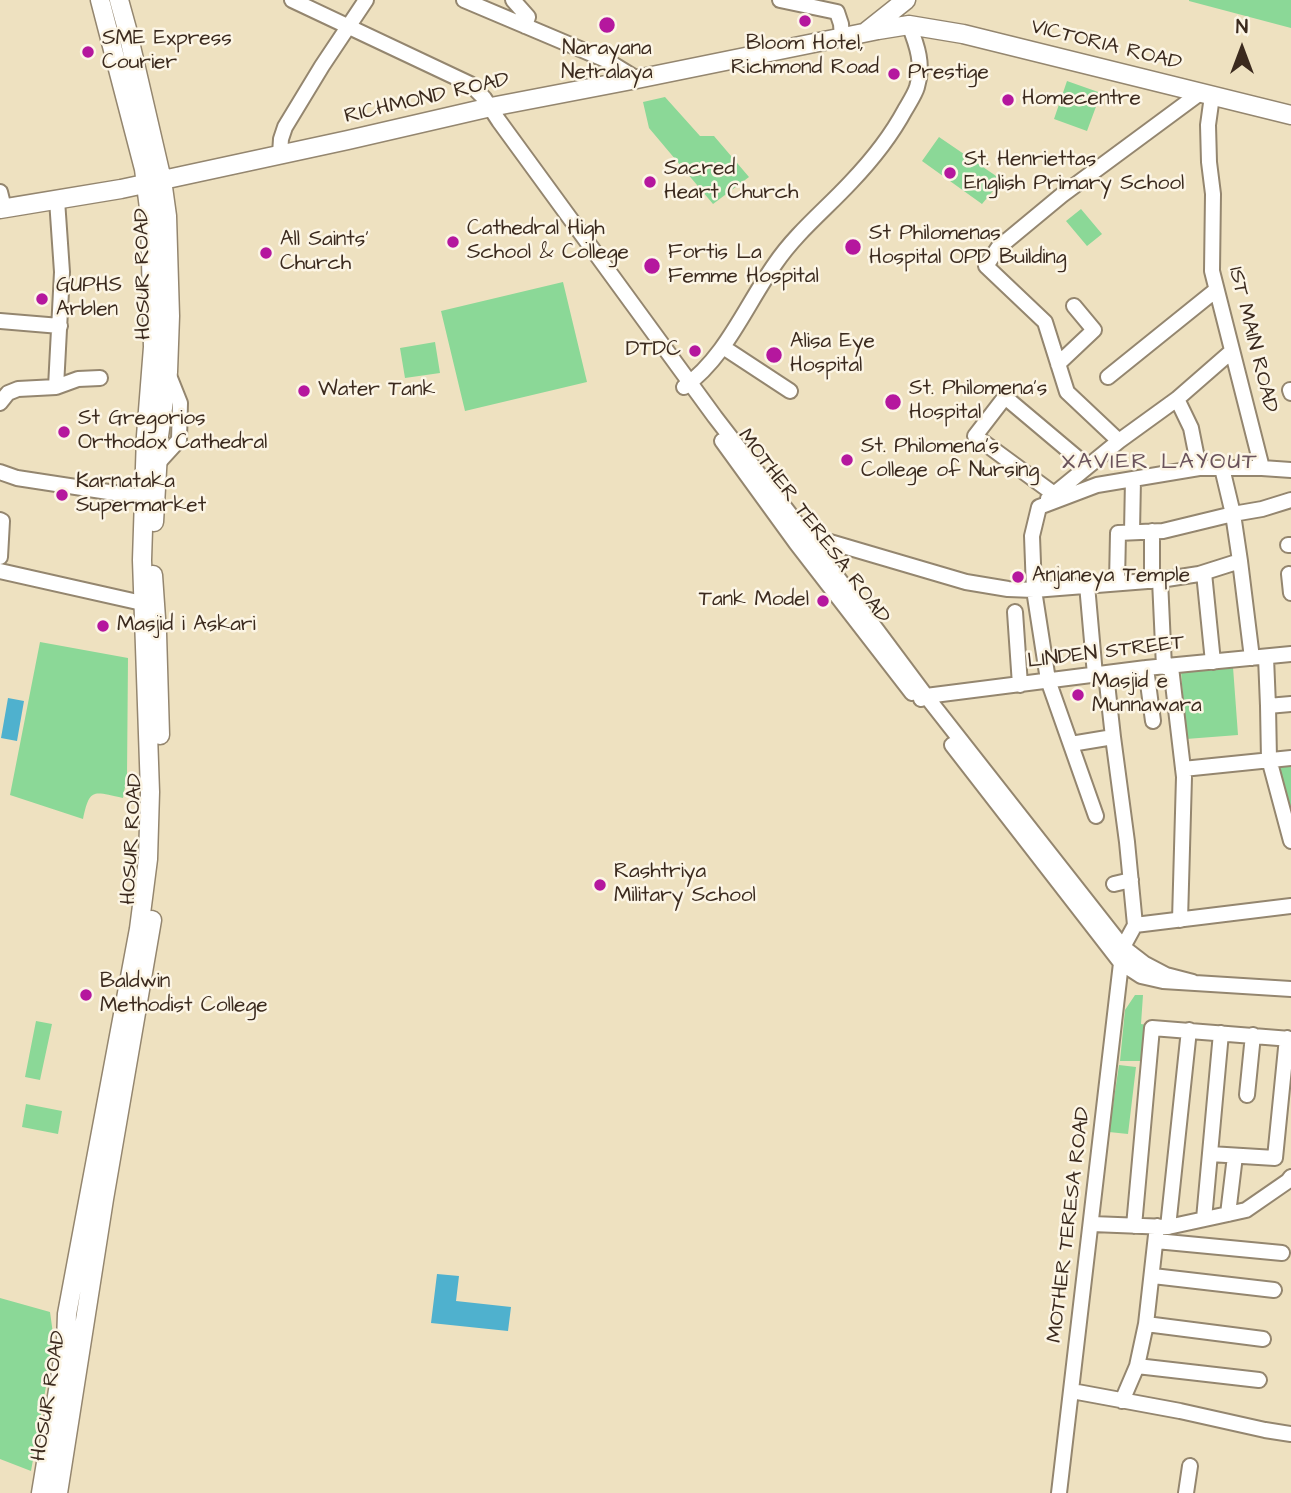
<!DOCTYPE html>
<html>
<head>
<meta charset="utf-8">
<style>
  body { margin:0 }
  #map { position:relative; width:1291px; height:1493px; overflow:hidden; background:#eee1c0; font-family:"Architects Daughter",sans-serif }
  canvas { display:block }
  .north { position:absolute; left:1207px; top:14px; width:70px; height:70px; -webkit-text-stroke:5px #fcf5e5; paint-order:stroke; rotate:0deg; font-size:19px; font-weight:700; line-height:28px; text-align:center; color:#3b2a1e }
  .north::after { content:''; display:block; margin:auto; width:24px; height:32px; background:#3b2a1e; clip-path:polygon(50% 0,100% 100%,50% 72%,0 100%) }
</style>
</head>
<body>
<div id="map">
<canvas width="1291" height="1493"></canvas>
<div class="north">N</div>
</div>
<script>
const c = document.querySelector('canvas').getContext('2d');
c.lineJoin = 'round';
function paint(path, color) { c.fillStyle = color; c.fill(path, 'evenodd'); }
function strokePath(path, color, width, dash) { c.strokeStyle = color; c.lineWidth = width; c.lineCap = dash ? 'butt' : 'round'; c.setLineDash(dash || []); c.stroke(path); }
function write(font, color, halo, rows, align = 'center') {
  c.font = font + ' "Architects Daughter",sans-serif'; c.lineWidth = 5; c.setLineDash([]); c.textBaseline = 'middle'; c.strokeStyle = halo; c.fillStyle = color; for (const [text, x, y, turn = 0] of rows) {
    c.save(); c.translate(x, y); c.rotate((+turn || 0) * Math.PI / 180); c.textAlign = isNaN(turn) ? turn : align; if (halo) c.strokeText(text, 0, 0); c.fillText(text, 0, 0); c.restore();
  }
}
paint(new Path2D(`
  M1189 0H1291V28L1189 1Z
  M1067 81 1101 93 1087 131 1054 119Z
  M665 97 700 136H714L749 177 713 204 649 128 643 102Z
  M939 137 1002 180 982 204 922 161Z
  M1081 209 1102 234 1087 246 1066 221Z
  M563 282 587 382 465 411 441 311Z
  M435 342 440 373 405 378 400 348Z
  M40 642 128 658 127 776 123 798C93 792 90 787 83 819L10 795Z
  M1233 667 1238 735 1186 739 1181 671Z
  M1291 765V820L1274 766Z
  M1135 995H1143L1141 1024 1147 1025 1145 1061H1120L1125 1010Z
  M36 1021 52 1024 40 1080 25 1077Z
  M1119 1065 1136 1067 1128 1134 1109 1132Z
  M26 1104 62 1111 58 1134 22 1127Z
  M0 1298 50 1312 54 1341 31 1471 0 1459Z`), '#8bd897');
paint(new Path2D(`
  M8 698 24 701 17 741 1 738Z
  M437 1274 459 1276 456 1301 511 1307 508 1331 431 1323Z`), '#4fb1ce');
const minor = new Path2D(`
  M292 0 470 84 484 98 499 121 715 417 806 535 926 696 1123 947 1145 964 1166 975 1193 982
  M464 0 606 60 637 79
  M513 0 528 17 525 26
  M780 0 837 12 841 24 842 38
  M1212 96 1208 125 1209 162 1213 194 1212 271 1262 468
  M280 154 281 139 285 127 322 66 366 0
  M0 192 4 208
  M0 321 60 326
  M723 347 790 391
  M1058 364 1094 330 1074 306
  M1108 377 1216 290
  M56 387 62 272 57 200
  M684 387C726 357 746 305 775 264 796 233 826 209 851 182 871 161 891 136 905 110 909 103 915 94 917 87 924 65 917 45 909 25
  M1290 390 1291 393
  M1177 399 1191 428 1199 468
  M0 403 8 393 18 389 56 387 78 379 100 378
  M722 441 796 543 912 693
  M1119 441 1067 392 1045 322 986 266 998 248 1062 195 1200 93
  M158 463 179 440 180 403 168 373
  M0 472 17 478 154 499
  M1054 494 975 436 1005 397 1087 466
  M1048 499 1119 441 1177 399 1232 351
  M0 520 2 521 0 557
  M1152 531V581
  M1132 532 1133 479
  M806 535 966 582 1008 589 1034 590 1160 580 1199 574 1240 561 1233 514 1222 468
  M1288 545H1291
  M1240 561 1252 658
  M0 571 142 603
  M1204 573 1213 662
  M1289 574 1291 593
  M1160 580 1164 667
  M1117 582 1118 533 1163 531 1233 514 1262 509 1291 500
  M1087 585 1095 675
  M1015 612 1020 685
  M1266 657 1268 706 1269 759 1291 841
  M1171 667 1184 777 1180 920
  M1146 668 1153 721
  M921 699 926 696 1146 668 1291 654
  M1268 706 1291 704
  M1071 744 1113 737
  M952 745 1121 963 1141 976 1163 981 1291 989
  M1183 769 1291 758
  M1096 816 1048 680 1034 590 1032 536 1039 507 1097 485 1199 468H1262L1291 470
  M1114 884 1131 880
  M1135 925 1291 906
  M1247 1095 1253 1035
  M1210 1154 1275 1158 1287 1038
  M1228 1214 1235 1156
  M1204 1219 1221 1033
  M1092 1224 1168 1227 1228 1214 1246 1210 1288 1181 1291 1177
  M1134 1226 1152 1028 1291 1039
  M1157 1226 1146 1324 1137 1366 1259 1380
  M1168 1227 1189 1030
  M1156 1241 1282 1253
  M1153 1276 1274 1290
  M1146 1324 1263 1339
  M1072 1391 1180 1411 1265 1430 1291 1434
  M1122 1401 1137 1366
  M1059 1493 1121 963 1123 947 1135 925 1127 842 1113 737 1106 674
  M1186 1493 1190 1466`);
const major = new Path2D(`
  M119 0 127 29 162 180 167 216 170 316 168 372 159 436 154 522
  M867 31 906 0
  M0 209 121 189 348 140 491 107 637 79 878 30 909 25 963 34 1291 115
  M153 575 157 633 160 735
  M41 1493 66 1342 67 1314 139 929 148 859 150 792 142 560 146 436 153 347 150 216 144 169 100 0
  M58 1493 104 1199 152 920`);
strokePath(minor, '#94866f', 18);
strokePath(major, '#94866f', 21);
strokePath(minor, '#fff', 14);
strokePath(major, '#fff', 18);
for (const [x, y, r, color] of [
  [805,21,7,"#b5179e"],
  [607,25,9,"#b5179e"],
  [88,52,7,"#b5179e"],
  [894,74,7,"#b5179e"],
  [1008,100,7,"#b5179e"],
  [950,173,7,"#b5179e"],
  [650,182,7,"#b5179e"],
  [453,242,7,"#b5179e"],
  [853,247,9,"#b5179e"],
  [266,253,7,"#b5179e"],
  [652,266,9,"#b5179e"],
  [42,299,7,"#b5179e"],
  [695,351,7,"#b5179e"],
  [774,355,9,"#b5179e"],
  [304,391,7,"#b5179e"],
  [893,402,9,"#b5179e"],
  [64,432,7,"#b5179e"],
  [847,460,7,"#b5179e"],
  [62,495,7,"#b5179e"],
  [1018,577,7,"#b5179e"],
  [823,601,7,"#b5179e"],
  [103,626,7,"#b5179e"],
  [1078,695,7,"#b5179e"],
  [600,885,7,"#b5179e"],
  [86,995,7,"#b5179e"]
]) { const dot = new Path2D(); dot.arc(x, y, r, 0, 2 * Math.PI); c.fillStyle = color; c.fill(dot); strokePath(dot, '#fcf5e5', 2.5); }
write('21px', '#3b2a1e', '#fcf5e5', [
  ["SME Express",102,40],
  ["Courier",102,64],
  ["Bloom Hotel,",805,45,"center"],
  ["Richmond Road",805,69,"center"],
  ["Narayana",607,50,"center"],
  ["Netralaya",607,74,"center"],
  ["Prestige",908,74],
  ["Homecentre",1022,100],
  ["St. Henriettas",964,161],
  ["English Primary School",964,185],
  ["Sacred",664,170],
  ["Heart Church",664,194],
  ["Cathedral High",467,230],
  ["School & College",467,254],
  ["St Philomenas",869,235],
  ["Hospital OPD Building",869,259],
  ["All Saints'",280,241],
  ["Church",280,265],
  ["Fortis La",668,254],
  ["Femme Hospital",668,278],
  ["GUPHS",56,287],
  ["Arblen",56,311],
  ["Alisa Eye",790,343],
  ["Hospital",790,367],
  ["DTDC",681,351,"right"],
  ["St. Philomena's",909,390],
  ["Hospital",909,414],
  ["Water Tank",318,391],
  ["St Gregorios",78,420],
  ["Orthodox Cathedral",78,444],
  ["St. Philomena's",861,448],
  ["College of Nursing",861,472],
  ["Karnataka",76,483],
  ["Supermarket",76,507],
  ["Anjaneya Temple",1032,577],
  ["Tank Model",809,601,"right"],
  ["Masjid i Askari",117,626],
  ["Masjid e",1092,683],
  ["Munnawara",1092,707],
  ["Rashtriya",614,873],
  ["Military School",614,897],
  ["Baldwin",100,983],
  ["Methodist College",100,1007]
], 'left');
write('21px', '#3b2a1e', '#fcf5e5', [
  ["VICTORIA ROAD",1106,46,14],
  ["RICHMOND ROAD",427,99,-13],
  ["HOSUR ROAD",144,274,-91],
  ["1ST MAIN ROAD",1252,340,76],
  ["MOTHER TERESA ROAD",813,527,53],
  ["LINDEN STREET",1106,653,-7],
  ["HOSUR ROAD",133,839,-87],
  ["MOTHER TERESA ROAD",1070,1225,-83],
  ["HOSUR ROAD",50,1396,-81]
]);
c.letterSpacing = '2px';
write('23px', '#6a535b', '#fcf5e5', [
  ["XAVIER LAYOUT",1160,463]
]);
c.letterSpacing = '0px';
</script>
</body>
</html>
